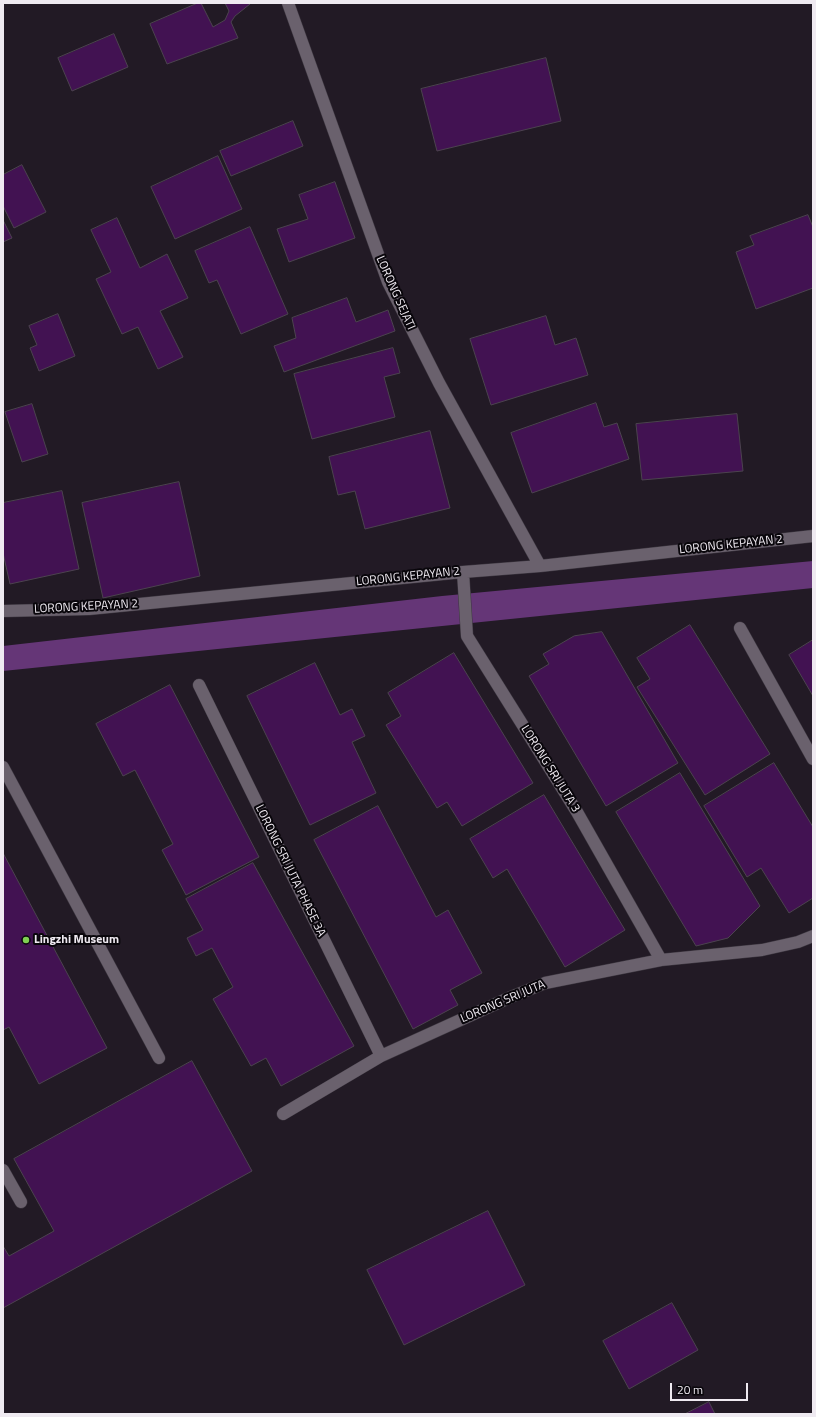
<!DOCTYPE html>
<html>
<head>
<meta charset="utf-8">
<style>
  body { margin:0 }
  #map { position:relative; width:816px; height:1417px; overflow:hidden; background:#221a25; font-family:"Titillium Web",sans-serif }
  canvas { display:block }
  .frame { position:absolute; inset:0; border:4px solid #efeaf1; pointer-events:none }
  .scale { position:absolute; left:670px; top:1383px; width:78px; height:18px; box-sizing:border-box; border:2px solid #efeaf1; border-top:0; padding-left:5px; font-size:12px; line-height:14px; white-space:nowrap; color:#efeaf1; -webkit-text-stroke:3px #09060b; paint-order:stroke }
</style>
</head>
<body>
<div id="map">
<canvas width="816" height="1417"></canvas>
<div class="frame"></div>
<div class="scale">20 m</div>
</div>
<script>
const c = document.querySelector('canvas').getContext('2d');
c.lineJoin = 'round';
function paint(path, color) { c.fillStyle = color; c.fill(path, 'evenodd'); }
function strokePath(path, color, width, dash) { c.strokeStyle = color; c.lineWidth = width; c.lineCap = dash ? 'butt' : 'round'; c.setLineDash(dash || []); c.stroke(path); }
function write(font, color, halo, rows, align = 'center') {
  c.font = font + ' "Titillium Web",sans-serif'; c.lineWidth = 4; c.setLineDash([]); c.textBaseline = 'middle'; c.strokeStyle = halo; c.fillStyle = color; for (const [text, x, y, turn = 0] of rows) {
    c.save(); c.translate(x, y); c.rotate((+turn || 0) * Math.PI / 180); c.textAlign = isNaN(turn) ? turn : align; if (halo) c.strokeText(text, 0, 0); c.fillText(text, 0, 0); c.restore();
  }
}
paint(new Path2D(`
  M813 561V588L3 671V646L442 596Z`), '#653677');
const building = new Path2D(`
  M198 3H201L213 27 225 20 229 11 225 3H250V4L235 16 231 22 238 38 167 64 150 24Z
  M114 34 128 67 72 91 58 58Z
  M546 58 561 121 437 151 421 89Z
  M293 121 303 146 231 176 220 151Z
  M218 156 242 209 175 239 151 187Z
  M22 165 46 212 14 228 3 206V175Z
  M335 182 355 238 289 262 277 229 308 219 299 195Z
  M808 215 813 227V288L756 309 736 252 754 245 750 236Z
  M117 218 140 268 167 254 188 298 160 311 183 357 158 369 138 327 122 334 96 279 111 272 91 230Z
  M3 220 12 238 3 242Z
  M250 227 288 314 241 334 217 280 209 283 195 251Z
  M347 298 356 322 388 310 395 331 284 372 274 346 296 338 292 318Z
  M58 314 75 356 39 371 30 348 37 345 29 326Z
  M546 316 555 345 576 338 588 375 491 405 470 339Z
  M393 348 400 373 384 377 395 417 312 439 294 374Z
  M596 403 604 427 617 423 629 459 532 493 511 433Z
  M32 404 48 454 22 462 5 412Z
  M737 414 743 471 642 480 636 424Z
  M430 431 450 508 365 529 355 491 338 495 329 457Z
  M179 482 200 576 103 598 82 503Z
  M62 491 79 569 10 584 3 553V503Z
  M690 625 770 754 705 795 637 687 650 679 637 658Z
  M602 632 678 763 606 806 529 676 549 664 543 654 574 636Z
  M813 640V696L789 655Z
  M454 653 533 783 462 826 447 802 437 808 386 725 401 716 388 693Z
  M315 663 340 715 352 709 365 736 352 742 376 793 310 825 247 696Z
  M170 685 259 857 186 895 162 850 173 844 135 770 123 776 96 724Z
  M774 763 813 827V898L789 913 761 868 747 877 704 806Z
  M680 773 760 906 728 938 696 946 616 812Z
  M544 795 625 930 565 967 507 869 493 878 470 839Z
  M378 806 436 917 448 910 482 973 450 990 458 1005 413 1029 314 840Z
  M3 853 107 1048 39 1084 9 1027 3 1030Z
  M253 863 354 1046 281 1086 266 1058 251 1066 213 999 233 987 212 948 196 956 187 938 203 930 186 899Z
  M192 1061 252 1171 3 1308V1246L9 1256 54 1231 14 1159Z
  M488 1211 525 1285 404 1345 367 1270Z
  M672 1303 698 1350 629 1389 603 1341Z
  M709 1402 715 1414H685Z`);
paint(building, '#421252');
strokePath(building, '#4c434f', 1);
const lane = new Path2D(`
  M3 767 159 1058
  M3 1170 21 1202`);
const street = new Path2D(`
  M288 3 388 282 439 383 540 566
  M463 572 467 636 577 812 661 960
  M3 611 89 609 463 572 540 566 813 536
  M740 628 813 759
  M199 685 381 1056
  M283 1114 381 1056 511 997 545 983 661 960 762 950 798 942 813 936`);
strokePath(lane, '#3d3740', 13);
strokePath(street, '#3d3740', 13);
strokePath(lane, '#6a616d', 12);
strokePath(street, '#6a616d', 12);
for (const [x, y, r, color] of [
  [26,940,4,"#7fd052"]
]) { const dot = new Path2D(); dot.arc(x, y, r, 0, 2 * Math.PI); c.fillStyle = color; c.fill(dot); strokePath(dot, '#09060b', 1.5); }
write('12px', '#efeaf1', '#09060b', [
  ["LORONG SEJATI",395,293,66],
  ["LORONG KEPAYAN 2",731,545,-6],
  ["LORONG KEPAYAN 2",408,577,-6],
  ["LORONG KEPAYAN 2",86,607,-3],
  ["LORONG SRI JUTA 3",550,769,58],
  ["LORONG SRI JUTA PHASE 3A",290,871,64],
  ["LORONG SRI JUTA",503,1002,-23]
]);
write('bold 12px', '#efeaf1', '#09060b', [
  ["Lingzhi Museum",34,940]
], 'left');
</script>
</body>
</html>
